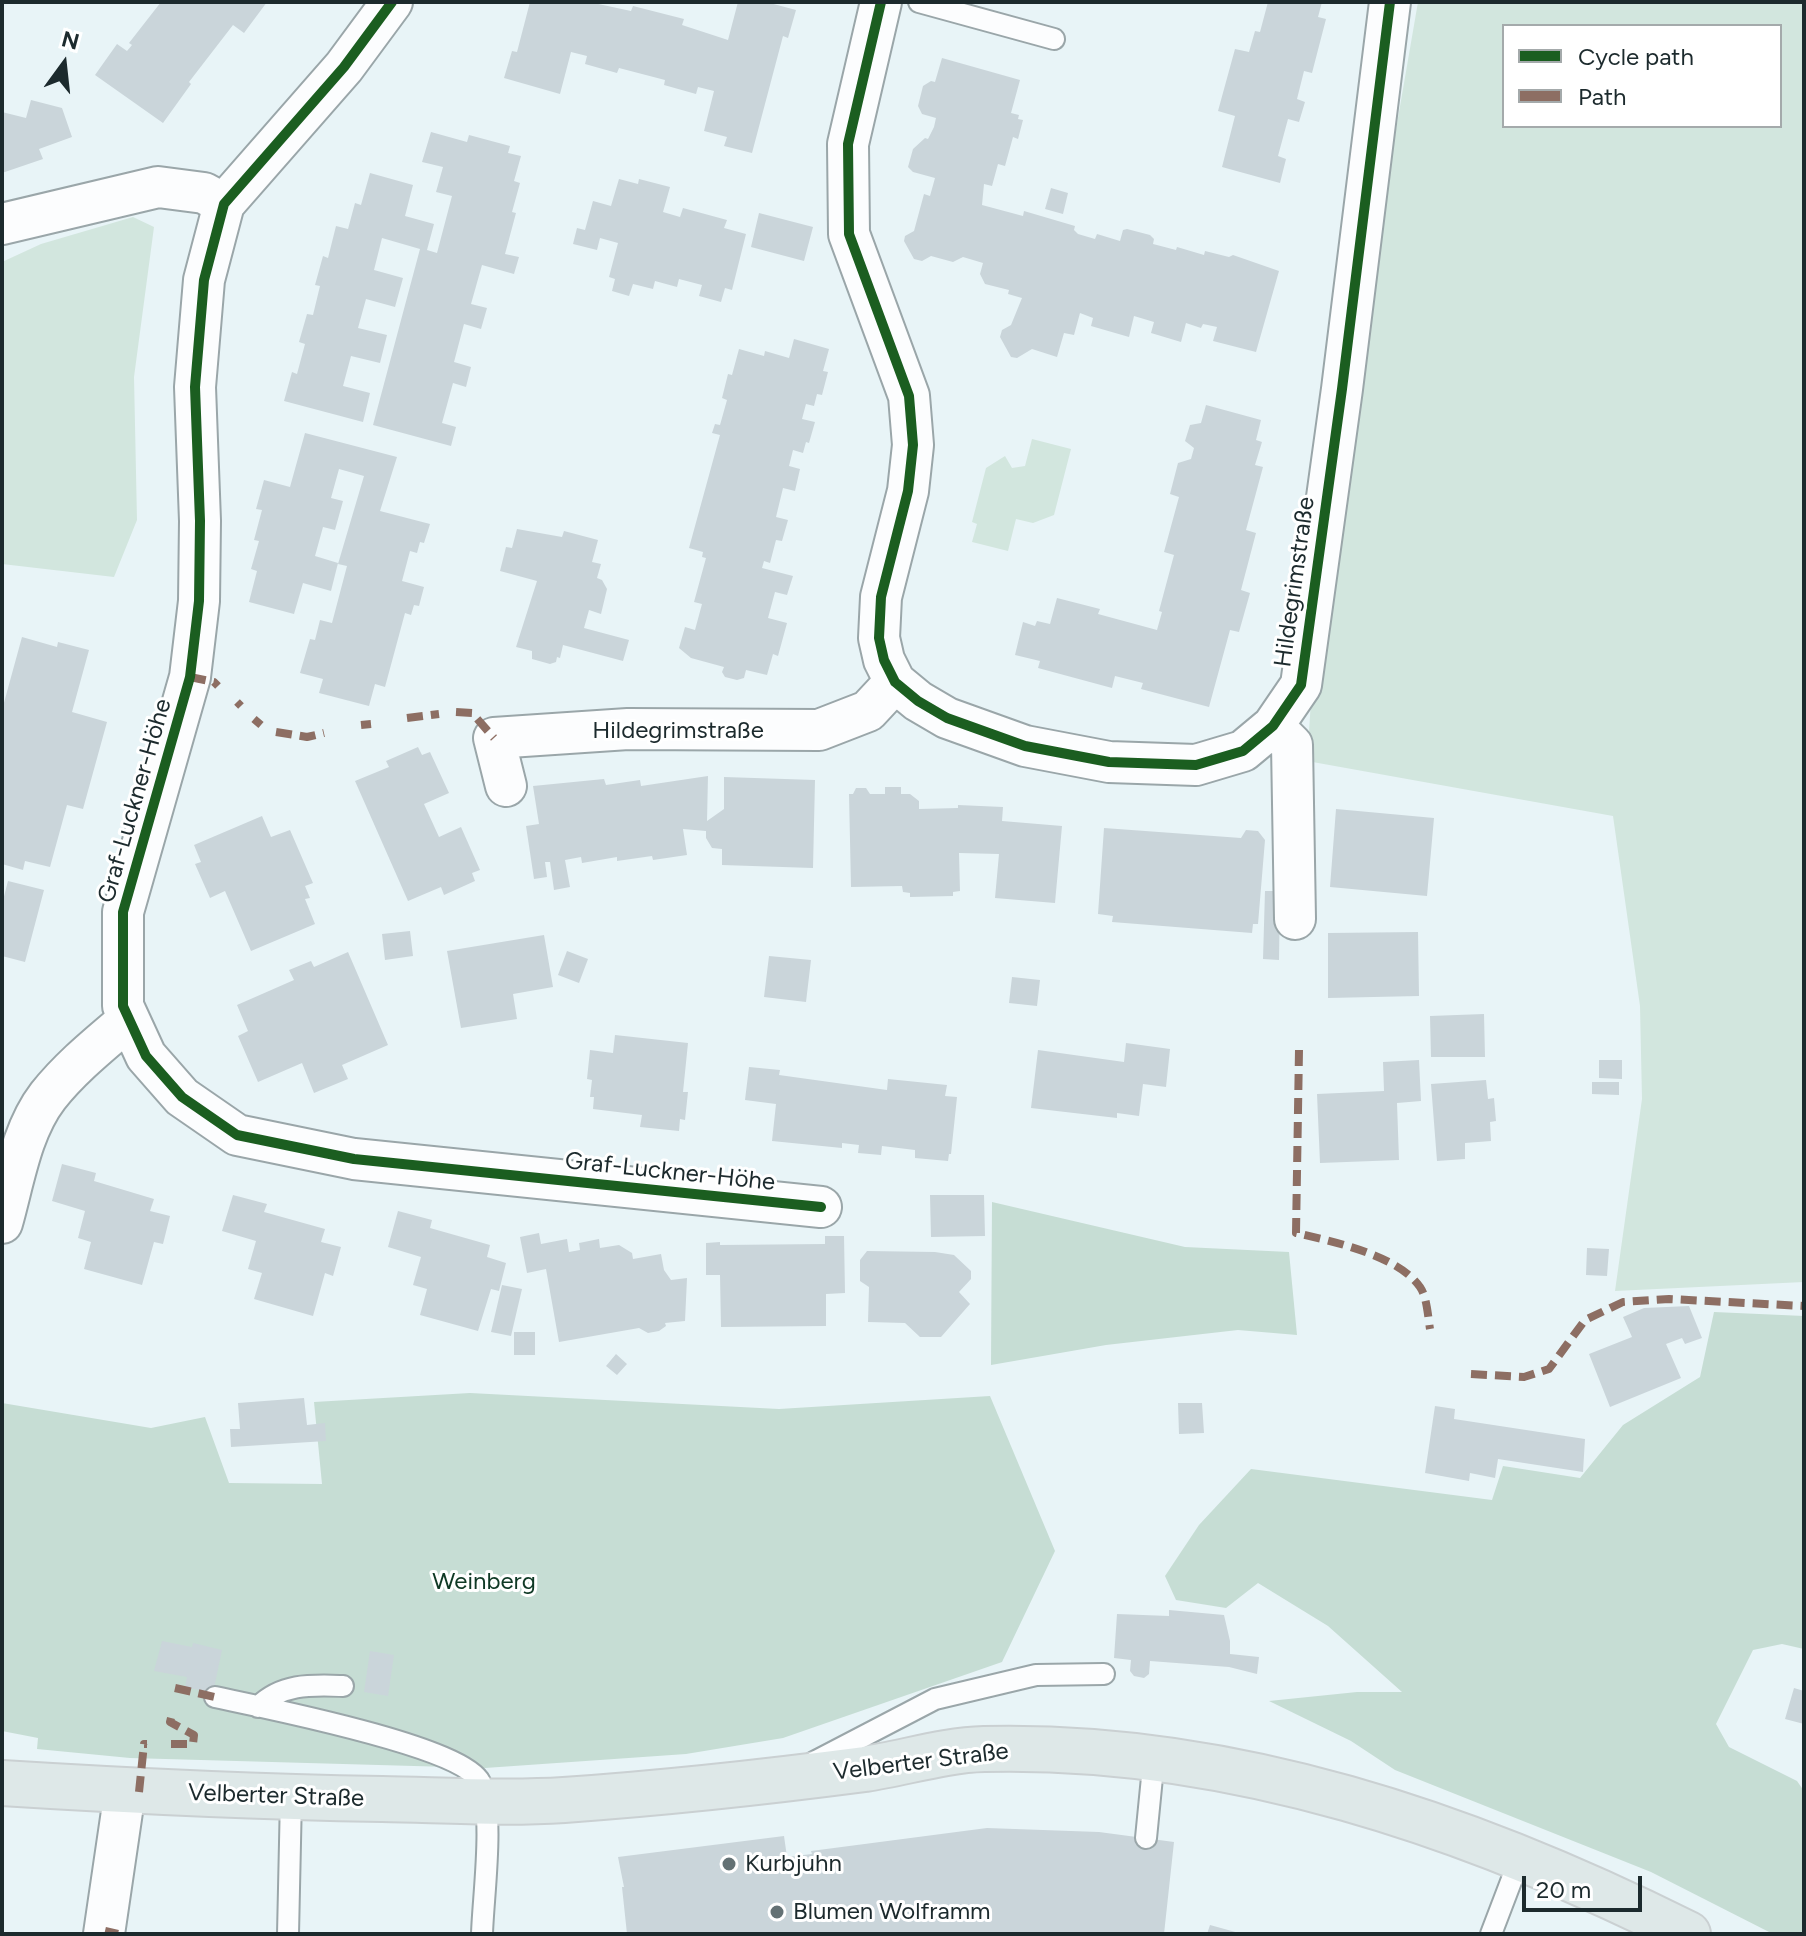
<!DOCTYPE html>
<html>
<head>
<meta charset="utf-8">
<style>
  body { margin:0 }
  #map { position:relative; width:1806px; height:1936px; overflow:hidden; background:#e8f4f7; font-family:Figtree,sans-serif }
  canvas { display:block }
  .frame { position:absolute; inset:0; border:4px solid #1c2a2d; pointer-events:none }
  .legend { position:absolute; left:1502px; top:24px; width:280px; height:104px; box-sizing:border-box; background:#fff; border:2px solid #a4aaab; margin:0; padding:10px 14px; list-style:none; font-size:24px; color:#1c2a2d }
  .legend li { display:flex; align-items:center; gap:16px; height:40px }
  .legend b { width:40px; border:2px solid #a4aaab }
  .north { position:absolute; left:24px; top:24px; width:80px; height:80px; -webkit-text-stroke:6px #fff; paint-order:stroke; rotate:15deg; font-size:22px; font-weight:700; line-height:32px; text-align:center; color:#1c2a2d }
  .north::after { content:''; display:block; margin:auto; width:28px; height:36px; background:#1c2a2d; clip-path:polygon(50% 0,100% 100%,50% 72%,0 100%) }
  .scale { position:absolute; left:1522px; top:1876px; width:120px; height:36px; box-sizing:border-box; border:4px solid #1c2a2d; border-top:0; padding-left:10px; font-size:24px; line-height:28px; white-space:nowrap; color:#1c2a2d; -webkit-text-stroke:6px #fff; paint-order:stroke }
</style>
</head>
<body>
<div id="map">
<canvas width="1806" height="1936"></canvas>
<div class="frame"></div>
<ul class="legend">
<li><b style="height:10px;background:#1b5e20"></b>Cycle path</li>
<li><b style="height:10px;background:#8d6e63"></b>Path</li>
</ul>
<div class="north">N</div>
<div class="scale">20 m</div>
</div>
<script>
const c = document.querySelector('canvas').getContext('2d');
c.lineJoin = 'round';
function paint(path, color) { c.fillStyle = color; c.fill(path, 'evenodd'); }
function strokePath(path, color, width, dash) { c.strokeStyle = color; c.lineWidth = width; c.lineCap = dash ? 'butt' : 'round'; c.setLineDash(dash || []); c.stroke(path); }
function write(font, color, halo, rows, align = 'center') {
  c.font = font + ' Figtree,sans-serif'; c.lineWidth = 6; c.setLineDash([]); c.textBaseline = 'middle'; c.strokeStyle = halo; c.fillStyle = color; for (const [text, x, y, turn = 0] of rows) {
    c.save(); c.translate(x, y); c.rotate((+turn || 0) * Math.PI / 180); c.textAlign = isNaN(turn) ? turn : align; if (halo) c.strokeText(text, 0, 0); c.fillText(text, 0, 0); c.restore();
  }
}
paint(new Path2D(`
  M1418 2H1804V1282L1615 1291 1642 1099 1640 1006 1613 816 1307 761 1312 686 1379 228ZM1504 26H1780V126H1504Z
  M133 217 154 227 134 377 137 520 114 577 2 564V262L41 244Z
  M1032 439 1071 449 1054 515 1033 523 1016 519 1008 551 972 542 977 524 972 522 986 468 1005 456 1012 468 1025 466Z`), '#d2e6de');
paint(new Path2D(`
  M992 1202 1185 1247 1289 1252 1297 1335 1238 1330 1106 1345 991 1365Z
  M1714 1312 1804 1316V1649L1782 1644 1753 1650 1716 1724 1729 1747 1797 1781 1804 1791V1934H1773L1651 1872 1395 1770 1351 1741 1269 1701 1357 1692H1402L1328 1626 1258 1583 1226 1608 1176 1600 1165 1576 1199 1525 1251 1469 1492 1500 1503 1466 1580 1478 1623 1425 1700 1377Z
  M470 1393 779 1409 990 1396 1055 1551 1002 1662 783 1738 686 1754 485 1768 130 1758 37 1749 38 1738 2 1731V1403L151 1428 205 1417 229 1483 322 1484 314 1402Z`), '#c6ddd4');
paint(new Path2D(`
  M161 2H267L244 33 233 25 189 82 191 84 163 123 95 75 117 44 127 51 132 45 129 43Z
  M530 2H589L631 11 633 6 684 19 682 25 728 40 738 2H766L796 10 788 38 783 36 752 153 724 146 727 137 704 131 714 91 698 87 696 94 664 85 665 80 619 68 617 73 585 64 587 56 571 52 560 94 504 78 512 51 517 52Z
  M1268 2H1322L1318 17 1326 19 1312 73 1304 71 1297 99 1305 102 1299 122 1288 119 1278 156 1286 159 1280 183 1222 167 1235 116 1218 111 1235 49 1249 52 1255 31 1260 32Z
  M942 58 1020 80 1011 113 1019 115 1018 119 1023 120 1018 139 1013 137 1005 166 998 164 992 186 984 184 982 205 1023 216 1024 211 1075 226 1074 230 1078 234 1095 239 1097 234 1120 241 1123 230 1127 229 1150 235 1154 239 1153 244 1176 250 1177 247 1204 255 1205 251 1229 257 1233 255 1279 271 1256 352 1213 341 1217 327 1203 324 1201 328 1186 323 1181 342 1151 333 1154 322 1134 316 1129 337 1091 326 1093 318 1080 313 1074 335 1064 333 1057 357 1032 349 1017 358 1011 357 1000 337 1002 330 1011 325 1022 298 1008 294 1009 290 985 284 980 274 983 263 963 257 953 262 931 256 922 261 914 259 904 241 905 236 914 231 924 194 930 196 935 178 913 172 908 167 913 149 925 138 928 139 934 127 936 118 922 114 918 106 923 86 931 81 935 82Z
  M31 100 62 108 72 137 39 149 43 159 2 173V112L26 118Z
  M431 132 467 142 469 135 510 146 508 153 521 156 514 181 520 183 512 212 516 213 505 254 519 257 514 274 482 265 471 304 487 308 481 329 464 324 454 362 471 367 466 387 453 383 442 423 456 427 451 446 373 425 420 249 382 238 374 270 403 278 395 307 366 299 358 328 387 335 380 363 351 356 343 386 370 393 363 422 284 401 292 372 297 374 305 344 299 342 307 314 313 315 320 286 315 285 323 256 328 258 336 226 348 229 355 203 361 205 370 173 413 185 405 216 434 224 427 250 437 253 452 196 436 192 443 167 422 162Z
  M619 179 638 184 639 179 670 187 663 212 680 217 683 208 727 220 724 228 746 234 732 290 725 288 721 302 699 296 702 285 679 279 677 287 655 281 653 289 633 284 629 296 612 291 615 279 609 277 618 243 600 238 597 250 573 244 577 228 585 230 593 201 611 206Z
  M1051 188 1068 193 1063 214 1045 209Z
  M759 213 813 227 804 261 751 247Z
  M794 339 829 349 823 371 828 372 822 395 817 394 814 406 806 404 802 419 815 422 809 443 806 442 803 453 793 450 789 466 800 469 795 491 783 488 776 517 788 520 782 541 776 540 770 563 764 561 762 568 793 576 787 595 775 592 768 618 787 623 778 656 773 654 767 675 746 670 744 678 737 680 725 677 722 672 724 667 691 658 679 648 685 627 695 630 702 604 694 602 706 558 702 557 703 552 689 548 720 435 712 433 715 424 720 425 727 400 722 398 728 374 732 375 739 349 764 356 765 351 789 358Z
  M1206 405 1261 420 1256 440 1262 442 1255 465 1263 467 1246 530 1256 533 1241 590 1250 593 1239 632 1230 630 1209 707 1141 689 1143 683 1115 676 1112 688 1038 668 1040 661 1015 655 1023 622 1035 626 1037 621 1050 624 1057 598 1100 609 1098 614 1157 630 1162 612 1159 611 1174 555 1164 552 1179 497 1170 494 1178 463 1191 459 1194 448 1185 441 1190 425 1201 423Z
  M305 433 397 457 380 511 430 524 424 543 420 542 417 553 410 551 402 581 424 587 419 606 414 605 411 615 405 613 385 687 375 684 369 706 319 693 323 679 300 673 310 639 315 640 320 620 332 623 347 566 338 564 364 476 339 469 331 498 343 501 335 530 323 527 315 556 338 563 331 591 303 583 294 614 249 602 257 571 251 569 259 541 254 540 262 510 256 509 264 480 290 487Z
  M517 529 562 537 564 531 598 540 592 562 601 564 597 578 602 580 607 589 601 614 589 610 584 628 629 640 623 661 563 645 560 658 557 657 556 662 550 664 532 659V651L516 647 537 581 500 571 506 547 512 548Z
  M22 637 57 647 58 642 89 650 72 712 107 722 83 809 67 805 50 867 25 861 23 870 2 864V710Z
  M418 747 422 755 430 752 449 793 424 804 439 837 461 827 480 870 472 873 475 881 444 895 441 887 408 901 355 781 389 767 386 761Z
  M708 776 707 821 724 809V777L815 780 813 868 722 865V849L712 848 706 838V831L683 829 687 855 653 860 652 856 617 861V857L582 863 581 857 565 860 570 887 554 890 550 862H545L547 877 534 879 526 826 539 824 533 786 604 779 606 785 640 780 641 786Z
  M885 787H901V794H910L919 801V809L958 808V805L1003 807 1002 821 1062 826 1055 903 995 898 999 854 959 853 960 891 953 892V896L910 897V893L903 892 902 886 851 887 849 794H853L856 788H866L870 794H885Z
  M1336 809 1434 818 1427 896 1330 887Z
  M262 816 271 837 290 830 313 883 305 886 310 898 305 899 315 924 251 951 225 891 210 898 195 864 201 862 194 845Z
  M1104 828 1241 838 1246 830 1258 831 1265 840 1258 924H1253L1252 933 1112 922 1113 916 1098 914Z
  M8 881 44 890 25 962 2 956V904Z
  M1265 891H1280L1279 960 1263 959Z
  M410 931 413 956 385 960 382 934Z
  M1418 932 1419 996 1328 998V933Z
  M544 935 553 987 513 994 517 1019 461 1028 447 951Z
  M567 951 588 959 579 983 558 975Z
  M348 952 388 1045 342 1065 348 1079 314 1093 302 1063 258 1082 238 1036 248 1031 237 1005 294 980 289 970 311 961 314 967Z
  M769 956 811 960 806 1002 764 997Z
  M1012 977 1040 980 1037 1006 1009 1003Z
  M1484 1014 1485 1057H1431L1430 1016Z
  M615 1035 688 1043 683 1092H688L685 1120 680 1119 679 1131 640 1127 642 1115 593 1109 594 1097H590L592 1080 587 1079 590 1050 613 1053Z
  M1126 1043 1170 1049 1166 1087 1143 1084 1139 1116 1117 1113V1118L1031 1108 1038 1050 1124 1062Z
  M1419 1060 1421 1101 1397 1103 1399 1160 1320 1163 1317 1094 1384 1091 1383 1062Z
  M1599 1060H1622V1079L1599 1078Z
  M749 1067 780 1070 779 1075 887 1090 888 1079 947 1085 945 1096 957 1097 951 1154H949L948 1161 915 1158V1150L882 1146 881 1155 858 1153 859 1145 842 1143V1148L772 1141 776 1104 745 1100Z
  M1486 1080 1488 1099 1494 1098 1496 1121 1490 1122 1491 1141 1465 1143V1159L1437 1161 1431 1084Z
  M1592 1082H1619V1095L1592 1094Z
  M62 1164 96 1173 94 1181 154 1199 150 1211 170 1216 163 1244 154 1242 142 1285 84 1269 91 1242 78 1238 85 1211 52 1201Z
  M233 1195 267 1204 264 1212 325 1229 321 1242 341 1247 333 1276 325 1273 313 1316 254 1299 262 1273 248 1269 256 1241 222 1231Z
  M930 1195H984L985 1236 931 1237Z
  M398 1211 432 1220 430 1228 490 1245 487 1257 506 1263 499 1291 491 1289 478 1331 420 1315 427 1289 413 1285 421 1257 388 1247Z
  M539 1233 541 1244 567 1239 569 1252 580 1250 579 1243 599 1239 600 1248 619 1245 632 1253 633 1259 661 1254 664 1270 671 1280 687 1278 685 1321 665 1323 666 1326 659 1331 648 1333 639 1328 559 1342 546 1269 527 1273 520 1237Z
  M825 1236H844L845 1293 826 1294V1326L721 1327 720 1275H706V1243L720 1242V1245L825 1244Z
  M1587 1248 1609 1249 1607 1276 1586 1275Z
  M867 1251 935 1252 954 1255 971 1271V1279L959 1292 970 1304 941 1337H920L905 1323 868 1322 869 1287 860 1281V1260Z
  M502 1285 522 1289 511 1336 491 1332Z
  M1689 1306 1702 1338 1685 1344 1682 1338 1666 1344 1681 1378 1610 1407 1589 1354 1632 1337 1623 1317 1644 1308Z
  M514 1332H535V1355H514Z
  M616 1354 627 1364 617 1375 606 1366Z
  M304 1398 307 1425 325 1423 326 1441 231 1447 230 1429H240L238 1403Z
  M1178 1403H1202L1204 1433 1179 1434Z
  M1435 1406 1455 1409 1454 1419 1585 1439 1583 1472 1498 1459 1495 1478 1470 1473 1469 1481 1425 1473Z
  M1169 1610 1224 1615 1230 1641V1654L1259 1657 1257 1674 1229 1667 1150 1661 1149 1674 1144 1678 1134 1676 1130 1671 1131 1660 1114 1658 1117 1614 1169 1616Z
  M162 1641 192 1647 193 1643 222 1650 213 1693 185 1687 187 1677 154 1671Z
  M370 1651 394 1655 388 1696 364 1692Z
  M1794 1688 1804 1691V1724L1785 1719Z
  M987 1828 1099 1832 1174 1842 1164 1934H627L622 1887H624L618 1857 784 1836 787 1857 812 1854 811 1851Z
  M1210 1925 1239 1933V1934H1207Z`), '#cad5da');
const lane = new Path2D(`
  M919 2 1054 39
  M215 1697C261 1707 462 1746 480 1782 495 1813 483 1897 482 1934
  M258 1707C282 1683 312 1685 343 1686
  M814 1762 935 1699 1036 1675 1104 1674
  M1146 1838 1154 1757
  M288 1934 291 1797
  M1491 1934 1520 1858`);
const street = new Path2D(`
  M392 2 344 67 224 204 204 280 195 387 200 521 199 601 190 677 123 912V1006L146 1056 182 1097 237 1135 354 1159 821 1207
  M881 2 848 144 849 234 909 396 913 445 908 491 881 597 879 638 884 660 895 682 918 701 947 718 1025 746 1109 762 1196 765 1243 751 1273 726 1301 685 1342 389 1390 2
  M2 224 158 187 204 193 224 204
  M1273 726 1292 745 1295 919
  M506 786 494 738 628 729 819 730 868 711 895 682
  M2 1223C14 1181 21 1131 48 1096 71 1067 100 1044 128 1020
  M104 1934 125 1791`);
const primary = new Path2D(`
  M2 1783C129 1791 255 1797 382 1799 442 1800 504 1804 564 1800 664 1793 765 1782 865 1769 904 1763 945 1750 984 1749 1231 1743 1470 1825 1688 1934`);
strokePath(lane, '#9aa6a9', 24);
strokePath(street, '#9aa6a9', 44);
strokePath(primary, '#cad0d2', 48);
strokePath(lane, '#fcfdfe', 20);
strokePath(street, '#fcfdfe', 40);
strokePath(primary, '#dee8e8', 44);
strokePath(new Path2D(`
  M190 677 214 682 218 686
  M237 702 241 706
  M456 712 472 713 494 738
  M407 718 439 714
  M254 719 261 725
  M361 725 371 724
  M276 732 307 737 324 733
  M1299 1050 1296 1233C1331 1241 1398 1255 1420 1287 1427 1297 1428 1317 1430 1329
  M1471 1374 1524 1377 1549 1369 1585 1320 1623 1302 1669 1299 1804 1306
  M175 1688 215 1697
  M171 1744H193L194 1735 170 1722 171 1718
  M139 1792 144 1744H147
  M105 1931 118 1934`), '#8d6e63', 8, [16, 8]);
strokePath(new Path2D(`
  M392 2 344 67 224 204 204 280 195 387 200 521 199 601 190 677 123 912V1006L146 1056 182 1097 237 1135 354 1159 821 1207
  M881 2 848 144 849 234 909 396 913 445 908 491 881 597 879 638 884 660 895 682 918 701 947 718 1025 746 1109 762 1196 765 1243 751 1273 726 1301 685 1342 389 1390 2`), '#1b5e20', 10);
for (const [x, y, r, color] of [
  [729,1864,8,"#637174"],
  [777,1912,8,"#637174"]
]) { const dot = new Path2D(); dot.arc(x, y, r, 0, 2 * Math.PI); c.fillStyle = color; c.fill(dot); strokePath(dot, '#fff', 3); }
write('24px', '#1c2a2d', '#fff', [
  ["Hildegrimstraße",1295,582,-82],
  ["Hildegrimstraße",678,731],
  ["Graf-Luckner-Höhe",135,801,-74],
  ["Graf-Luckner-Höhe",670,1172,6],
  ["Velberter Straße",921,1762,-7],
  ["Velberter Straße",276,1796,2]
]);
write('24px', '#0f3925', '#fff', [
  ["Weinberg",484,1582]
]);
write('24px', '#1c2a2d', '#fff', [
  ["Kurbjuhn",745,1864],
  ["Blumen Wolframm",793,1912]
], 'left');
</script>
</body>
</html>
